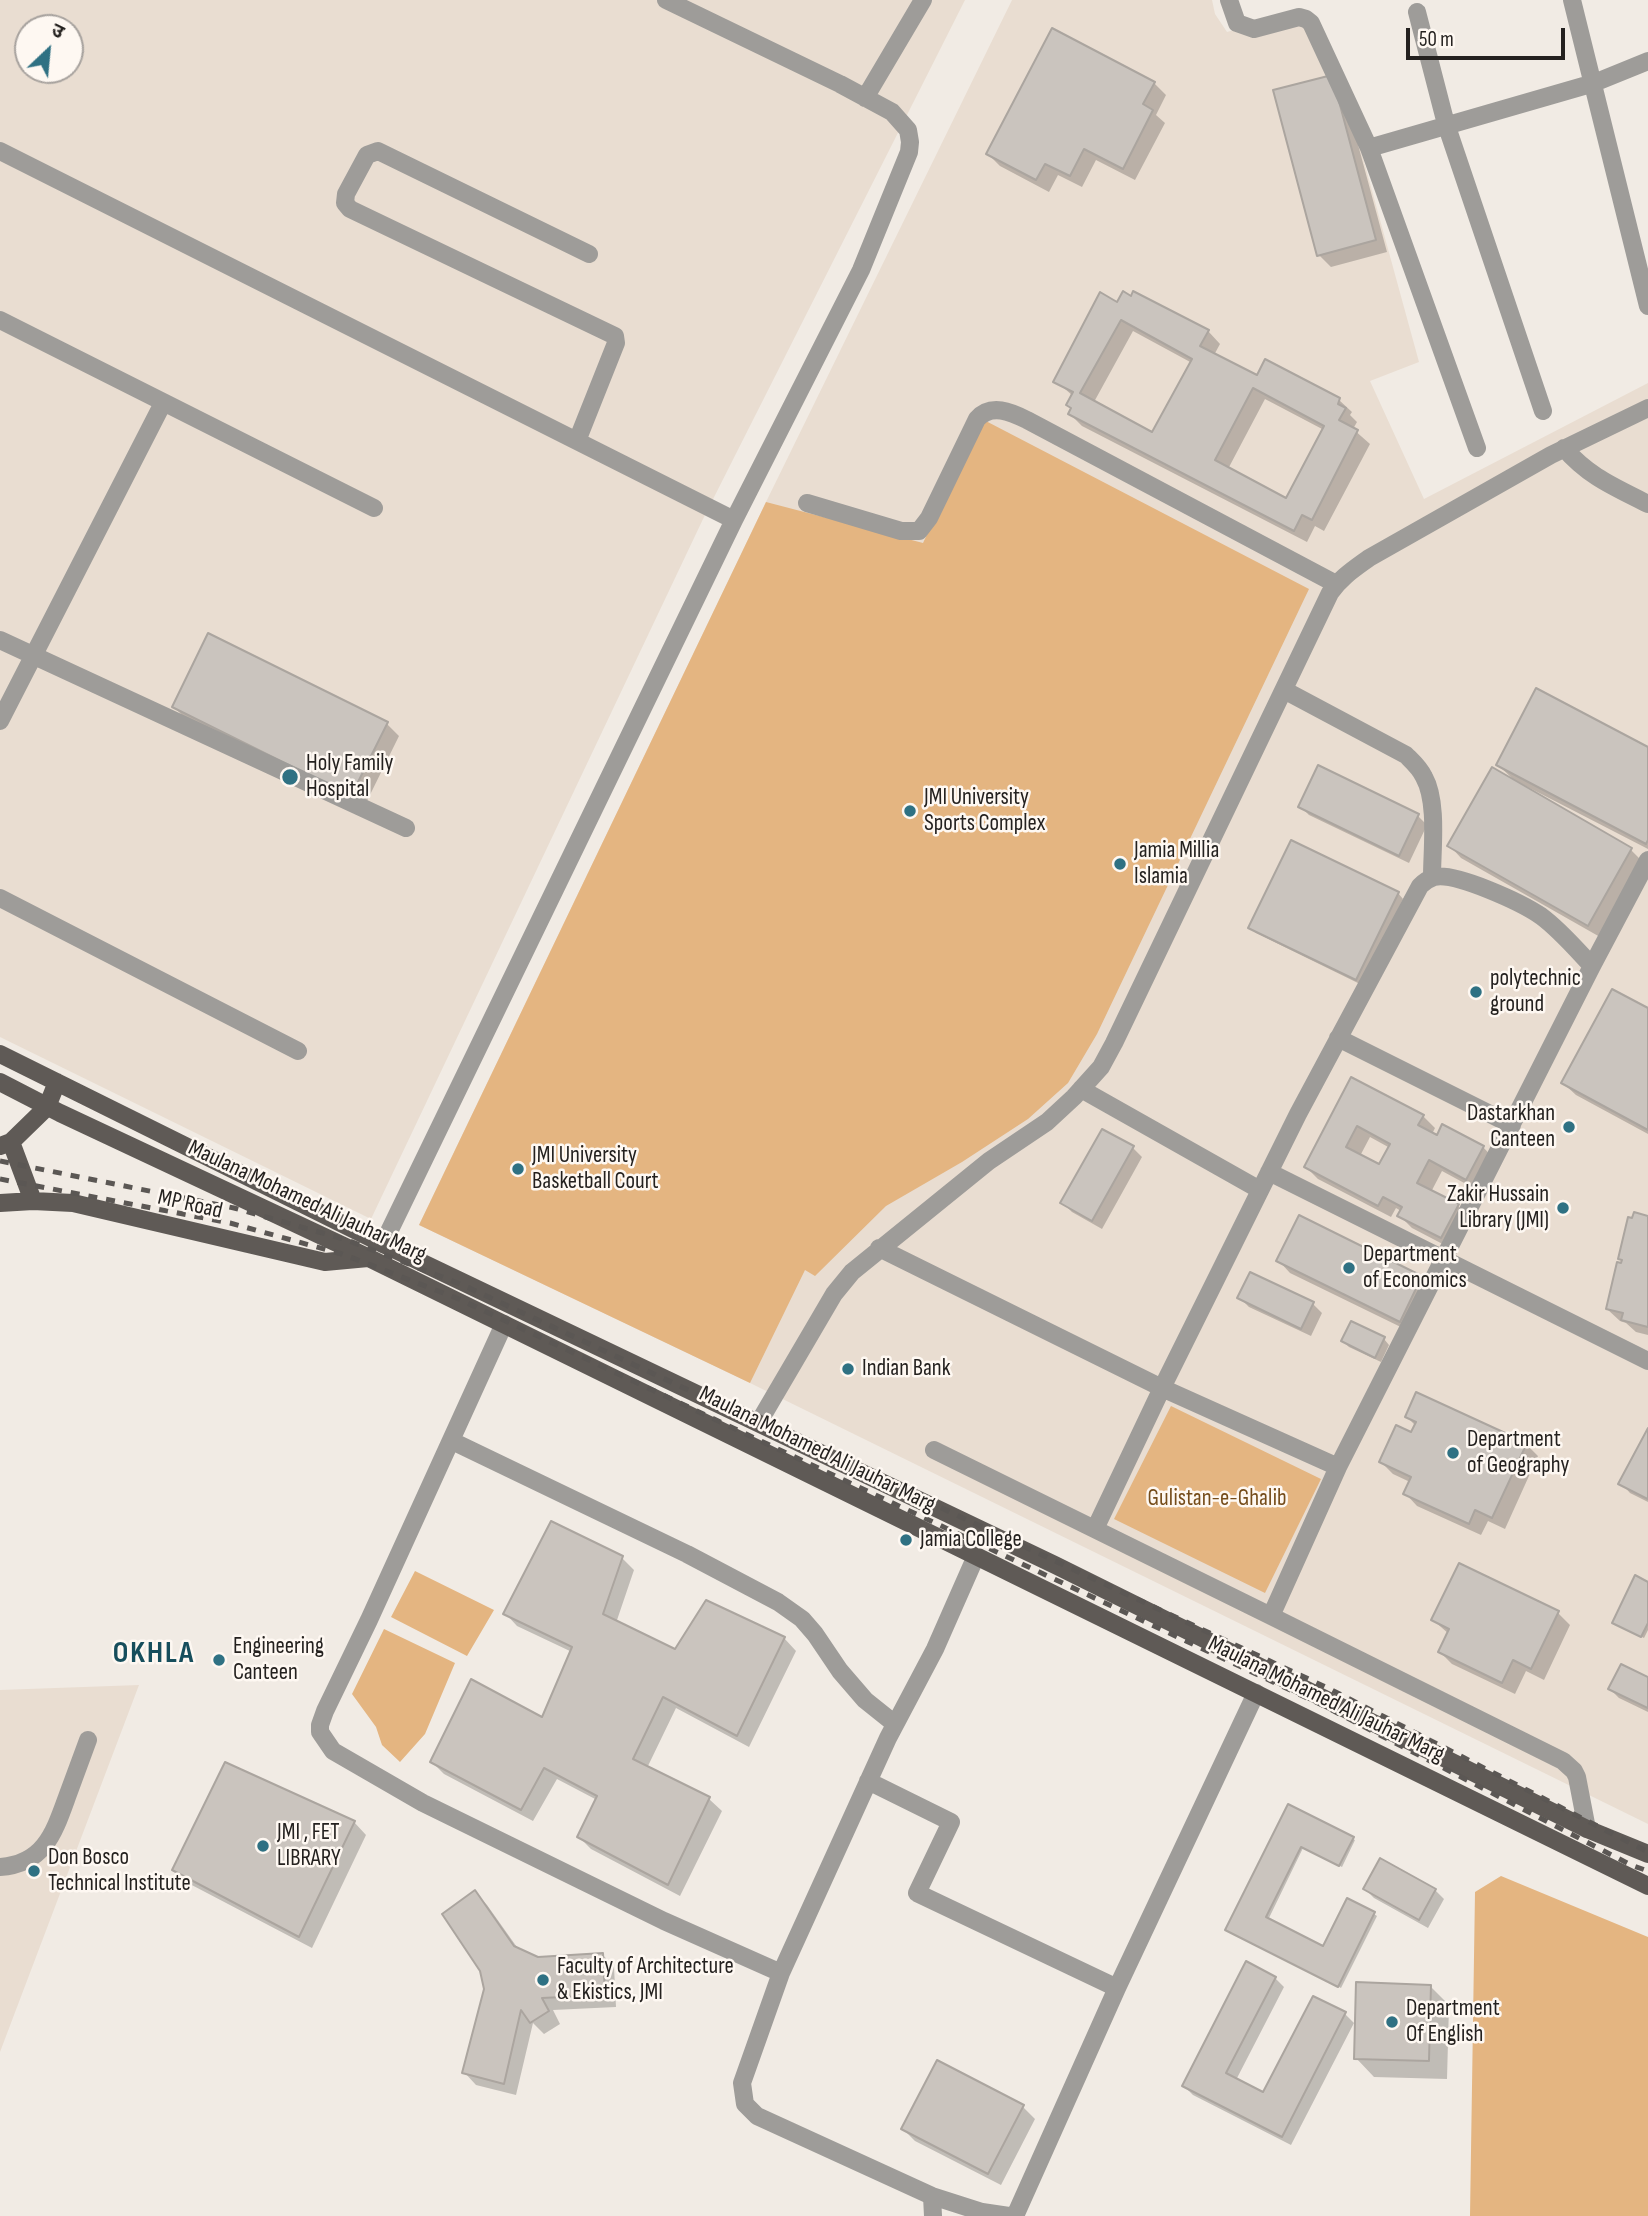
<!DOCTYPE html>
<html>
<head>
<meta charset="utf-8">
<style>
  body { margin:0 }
  #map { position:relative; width:1648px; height:2216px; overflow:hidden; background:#f1ebe4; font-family:"Sofia Sans Condensed","Noto Sans Devanagari",sans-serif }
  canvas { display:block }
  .north { position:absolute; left:14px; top:14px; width:70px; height:70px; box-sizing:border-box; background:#fef8f2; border:2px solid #a7a29e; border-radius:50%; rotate:26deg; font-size:19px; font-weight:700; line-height:28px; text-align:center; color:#24211f }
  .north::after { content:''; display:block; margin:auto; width:24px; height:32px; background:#2f7183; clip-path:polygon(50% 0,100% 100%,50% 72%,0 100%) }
  .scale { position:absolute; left:1406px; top:28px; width:159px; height:32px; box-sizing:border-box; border:4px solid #24211f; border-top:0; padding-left:9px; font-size:21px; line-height:24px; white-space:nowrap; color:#24211f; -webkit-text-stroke:5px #fef8f2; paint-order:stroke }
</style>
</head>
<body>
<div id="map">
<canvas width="1648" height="2216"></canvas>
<div class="north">उ</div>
<div class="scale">50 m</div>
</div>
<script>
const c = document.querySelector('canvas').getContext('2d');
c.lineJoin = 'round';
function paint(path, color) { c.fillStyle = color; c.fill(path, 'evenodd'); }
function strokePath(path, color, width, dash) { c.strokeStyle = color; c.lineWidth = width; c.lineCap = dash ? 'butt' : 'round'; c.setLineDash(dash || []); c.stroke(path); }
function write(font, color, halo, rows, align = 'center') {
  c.font = font + ' "Sofia Sans Condensed",sans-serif'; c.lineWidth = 5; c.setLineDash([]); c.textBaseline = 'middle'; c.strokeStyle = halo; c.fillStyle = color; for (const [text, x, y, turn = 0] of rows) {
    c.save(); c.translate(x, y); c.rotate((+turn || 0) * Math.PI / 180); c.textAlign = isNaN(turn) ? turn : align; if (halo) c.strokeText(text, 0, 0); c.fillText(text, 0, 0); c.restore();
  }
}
paint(new Path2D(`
  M0 0H965L704 517 371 1219 0 1037ZM28 28H70V70H28Z
  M1012 0H1212L1215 14 1227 32 1296 12 1354 125 1419 362 1370 381 1424 499 1648 383V1824L750 1383 419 1225 766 502Z
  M139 1685 0 2052V1690Z`), '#e9ddd1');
paint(new Path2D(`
  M982 419 1309 589 1097 1034 1068 1083 1028 1119 962 1162 886 1206 815 1276 805 1270 750 1383 419 1225 766 502 923 543Z
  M1171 1406 1321 1479 1265 1593 1114 1519Z
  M415 1571 494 1610 467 1656 391 1617Z
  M384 1629 455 1663 425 1734 400 1762 382 1745 376 1727 352 1694Z
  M1501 1876 1648 1937V2216H1470L1475 1892Z`), '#e4b581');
paint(new Path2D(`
  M1154 83 1166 95 1156 115 1165 123 1135 180 1096 160 1082 187 1058 175 1049 192 1000 166 988 154Z
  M1343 89 1387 252 1331 267 1319 255Z
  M1118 304 1208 331 1220 344 1214 355 1257 377 1339 400 1352 412 1350 415 1357 422 1353 429 1370 444 1324 531 1315 526 1307 542 1082 426 1070 414 1072 409 1073 396 1056 381ZM1133 331 1192 363 1152 434 1094 402ZM1265 399 1324 430 1287 500 1228 469Z
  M174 707 387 724 399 736 364 807 186 719Z
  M1648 749V849L1514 780 1498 765Z
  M1492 770 1631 850 1643 862 1600 937 1461 858 1449 845Z
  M1300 806 1418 816 1427 825 1409 863 1309 815Z
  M1398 893 1403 899 1362 985 1256 933 1250 928Z
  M1648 1010V1134L1576 1095 1563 1083Z
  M1352 1079 1423 1116 1435 1128 1432 1134 1483 1147 1495 1160 1479 1191 1442 1171 1431 1192 1458 1206 1470 1218 1454 1250 1412 1228 1399 1215 1401 1211 1396 1208 1391 1217 1318 1179 1306 1167ZM1370 1137 1390 1148 1380 1167 1360 1156Z
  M1103 1131 1133 1148 1142 1157 1102 1229 1072 1212 1063 1203Z
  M1648 1218V1335L1636 1332 1626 1323 1620 1321 1607 1309 1624 1262 1620 1259Z
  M1278 1260 1421 1277 1434 1290 1413 1333 1290 1273Z
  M1240 1298 1313 1304 1322 1313 1311 1336 1249 1307Z
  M1384 1339 1389 1345 1381 1362 1349 1347 1343 1341Z
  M1407 1417 1526 1444 1538 1456 1505 1529 1488 1521 1481 1535 1417 1506 1405 1493 1410 1482 1393 1474 1381 1462 1412 1434 1416 1426Z
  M1648 1432V1502L1630 1493 1621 1483Z
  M622 1558 634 1570 616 1623 676 1652 784 1638 796 1651 749 1747 676 1708 647 1768 709 1799 722 1811 680 1896 591 1849 579 1837 597 1800 557 1779 533 1821 444 1774 432 1762 543 1719 572 1652 517 1626 505 1613Z
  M1648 1584V1630L1644 1638 1617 1625Z
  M1558 1613 1570 1625 1544 1680 1526 1671 1515 1694 1452 1664 1440 1652 1449 1634 1433 1620Z
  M1648 1679V1712L1619 1698 1610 1689Z
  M1288 1806 1355 1840 1342 1867 1303 1848 1268 1920 1324 1948 1348 1900 1374 1914 1377 1916 1341 1988 1227 1930Z
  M354 1822 366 1835 312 1948 186 1882 174 1870Z
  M1365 1889 1435 1890 1444 1899 1428 1928 1374 1898Z
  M475 1893 487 1905 519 1950 537 1959 602 1954 614 1967 616 2007 553 2010 560 2024 544 2034 533 2023 516 2095 476 2085 464 2072 485 1990Z
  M1275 1978 1284 1987 1236 2080 1264 2095 1345 2014 1354 2023 1291 2145 1193 2095 1184 2086Z
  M1430 1986 1449 2005 1447 2079 1374 2077 1356 2058Z
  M1023 2107 1035 2119 1001 2185 915 2141 903 2129Z`), '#0003');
const building = new Path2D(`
  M1052 28 1155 82 1143 104 1153 110 1123 169 1084 149 1070 176 1045 164 1036 180 986 154Z
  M1332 75 1376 240 1317 256 1273 90Z
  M1123 291 1131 296 1133 291 1209 330 1200 346 1257 375 1265 359 1340 398 1338 404 1346 408 1339 420 1358 430 1312 520 1302 515 1294 531 1068 414 1071 408 1066 405 1073 392 1053 382 1100 292 1117 302ZM1121 320 1192 359 1152 432 1080 393ZM1253 388 1324 426 1286 498 1215 460Z
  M208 633 388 722 351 796 172 707Z
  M1536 688 1648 747V840L1646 844 1496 765Z
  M1318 765 1419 814 1399 856 1298 807Z
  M1492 767 1632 848 1588 926 1447 846Z
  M1291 840 1399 892 1356 980 1248 928Z
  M1612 989 1648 1008V1130L1561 1083Z
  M1351 1077 1424 1115 1418 1125 1437 1135 1442 1124 1484 1146 1466 1180 1429 1160 1417 1183 1459 1204 1441 1238 1397 1216 1402 1207 1383 1197 1378 1206 1304 1167ZM1357 1126 1390 1144 1379 1164 1346 1147Z
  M1102 1129 1134 1146 1092 1221 1060 1203Z
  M1634 1212 1648 1216V1327L1621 1320 1623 1313 1606 1309 1617 1262 1621 1263 1622 1260 1618 1259 1628 1217 1632 1218Z
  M1299 1215 1422 1276 1400 1322 1276 1261Z
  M1250 1272 1314 1302 1301 1329 1237 1298Z
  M1351 1321 1385 1337 1375 1358 1341 1341Z
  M1416 1392 1527 1443 1492 1518 1475 1510 1469 1524 1403 1494 1411 1477 1379 1462 1396 1425 1411 1432 1416 1422 1405 1417Z
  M1648 1428V1499L1618 1484Z
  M551 1521 623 1556 603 1614 675 1649 706 1600 785 1637 737 1736 663 1697 633 1759 710 1797 668 1885 577 1837 597 1796 544 1768 521 1810 430 1762 471 1679 542 1717 572 1647 503 1614Z
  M1459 1563 1559 1611 1531 1669 1513 1660 1502 1683 1438 1652 1449 1629 1431 1620Z
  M1635 1575 1648 1582V1623L1641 1637 1612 1623Z
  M1621 1664 1648 1677V1708L1608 1689Z
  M225 1762 355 1821 299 1937 172 1870Z
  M1288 1804 1354 1837 1339 1866 1301 1847 1266 1917 1323 1946 1347 1898 1375 1912 1338 1987 1225 1930Z
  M1380 1858 1436 1889 1419 1920 1363 1889Z
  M475 1890 514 1946 538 1957 603 1953 605 1995 542 1998 549 2011 530 2023 521 2010 504 2084 462 2073 484 1989 480 1971 442 1914Z
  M1246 1961 1276 1977 1226 2073 1263 2092 1313 1996 1346 2012 1282 2137 1182 2086Z
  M1356 1982 1431 1985 1429 2061 1354 2059Z
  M937 2060 1024 2105 988 2174 901 2129Z`);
paint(building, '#cac4be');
strokePath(building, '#aba59f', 2);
strokePath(new Path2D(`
  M1229 0 1237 23 1254 29 1299 17 1306 19 1311 23 1369 148 1477 448
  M1572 0 1648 306
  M1417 12 1446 124 1543 411
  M865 98 923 0
  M1369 148 1594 83 1648 61
  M0 151 734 520
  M0 320 374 508
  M577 441 616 343 615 336 350 209 345 203 346 194 367 155 378 151 589 254
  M1564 448C1589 477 1615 487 1648 504
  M807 503 901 531H919L929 518 977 419C991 403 1011 412 1027 420L1336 584
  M0 640 406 828
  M1284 690 1406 755C1413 762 1420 768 1424 777 1438 802 1432 849 1432 877
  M0 721 163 403
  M0 898 298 1051
  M1338 1038 1512 1125
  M1081 1089 1260 1190
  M1269 1172 1648 1361
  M383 1244 734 520 861 270 909 152 910 142 908 130 892 112 840 84 666 0
  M879 1248 1162 1388 1338 1467
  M504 1324 369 1620 325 1711 320 1725V1732L333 1751 423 1803 664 1921 781 1973
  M759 1422 834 1294 852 1272 989 1161 1047 1122 1074 1097 1101 1067 1114 1043 1330 593C1340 578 1354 569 1369 558L1551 455 1648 408
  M452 1441 687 1554 778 1602 802 1619 815 1634 840 1671 865 1700 895 1724
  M934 1450 1271 1616
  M1095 1529 1162 1388 1298 1114 1420 886C1424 882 1428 879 1434 877 1456 872 1522 903 1541 916 1560 930 1576 949 1592 966
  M976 1556 935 1649 888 1738 781 1973 742 2083 745 2104 757 2116 932 2196 982 2212 1009 2216
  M868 1781 951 1822 917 1893 1117 1988
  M1587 1829 1577 1777 1574 1771 1563 1761 1271 1616 1338 1467 1592 966 1648 860
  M0 1867C44 1864 54 1833 67 1797 74 1778 81 1759 88 1740
  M932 2196 933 2216
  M1015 2216 1117 1988 1256 1693`), '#9e9c99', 18);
strokePath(new Path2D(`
  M0 1054 383 1244 1055 1565 1587 1829 1648 1854
  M0 1082 60 1113 369 1258 1648 1886
  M11 1142 33 1201
  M0 1146 11 1142 47 1107 57 1082
  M0 1203 33 1201 73 1203 325 1262 368 1258`), '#5f5a56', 18);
strokePath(new Path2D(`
  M0 1161 234 1208 347 1240 465 1286 1330 1689 1648 1852
  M0 1179 230 1223 342 1254 459 1299 1322 1705 1631 1865 1648 1871`), '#5b5754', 5, [9, 9]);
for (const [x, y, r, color] of [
  [290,777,9,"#2f7183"],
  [910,811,7,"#2f7183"],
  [1120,864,7,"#2f7183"],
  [1476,992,7,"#2f7183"],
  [1569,1127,7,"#2f7183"],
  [518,1169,7,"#2f7183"],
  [1563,1208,7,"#2f7183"],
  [1349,1268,7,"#2f7183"],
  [848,1369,7,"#2f7183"],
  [1453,1453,7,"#2f7183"],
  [906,1540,7,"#2f7183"],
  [219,1660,7,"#2f7183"],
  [263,1846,7,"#2f7183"],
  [34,1871,7,"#2f7183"],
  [543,1980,7,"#2f7183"],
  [1392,2022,7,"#2f7183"]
]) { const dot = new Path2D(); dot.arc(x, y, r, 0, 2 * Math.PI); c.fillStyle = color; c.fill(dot); strokePath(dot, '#fef8f2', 2.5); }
write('23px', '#24211f', '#fef8f2', [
  ["Holy Family",306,764],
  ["Hospital",306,790],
  ["JMI University",924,798],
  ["Sports Complex",924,824],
  ["Jamia Millia",1134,851],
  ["Islamia",1134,877],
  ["polytechnic",1490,979],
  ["ground",1490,1005],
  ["Dastarkhan",1555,1114,"right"],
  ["Canteen",1555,1140,"right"],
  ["JMI University",532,1156],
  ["Basketball Court",532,1182],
  ["Zakir Hussain",1549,1195,"right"],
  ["Library (JMI)",1549,1221,"right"],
  ["Department",1363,1255],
  ["of Economics",1363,1281],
  ["Indian Bank",862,1369],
  ["Department",1467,1440],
  ["of Geography",1467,1466],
  ["Jamia College",920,1540],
  ["Engineering",233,1647],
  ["Canteen",233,1673],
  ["JMI , FET",277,1833],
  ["LIBRARY",277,1859],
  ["Don Bosco",48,1858],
  ["Technical Institute",48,1884],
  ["Faculty of Architecture",557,1967],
  ["& Ekistics, JMI",557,1993],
  ["Department",1406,2009],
  ["Of English",1406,2035]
], 'left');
write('23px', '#24211f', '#fef8f2', [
  ["Maulana Mohamed Ali Jauhar Marg",307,1202,25],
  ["MP Road",190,1205,13],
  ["Maulana Mohamed Ali Jauhar Marg",817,1450,26],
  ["Maulana Mohamed Ali Jauhar Marg",1326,1700,26]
]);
write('23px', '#754c1a', '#fef8f2', [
  ["Gulistan-e-Ghalib",1217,1499]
]);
c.letterSpacing = '2px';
write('bold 30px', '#174e5c', '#fef8f2', [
  ["OKHLA",154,1654]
]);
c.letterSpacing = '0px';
</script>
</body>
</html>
